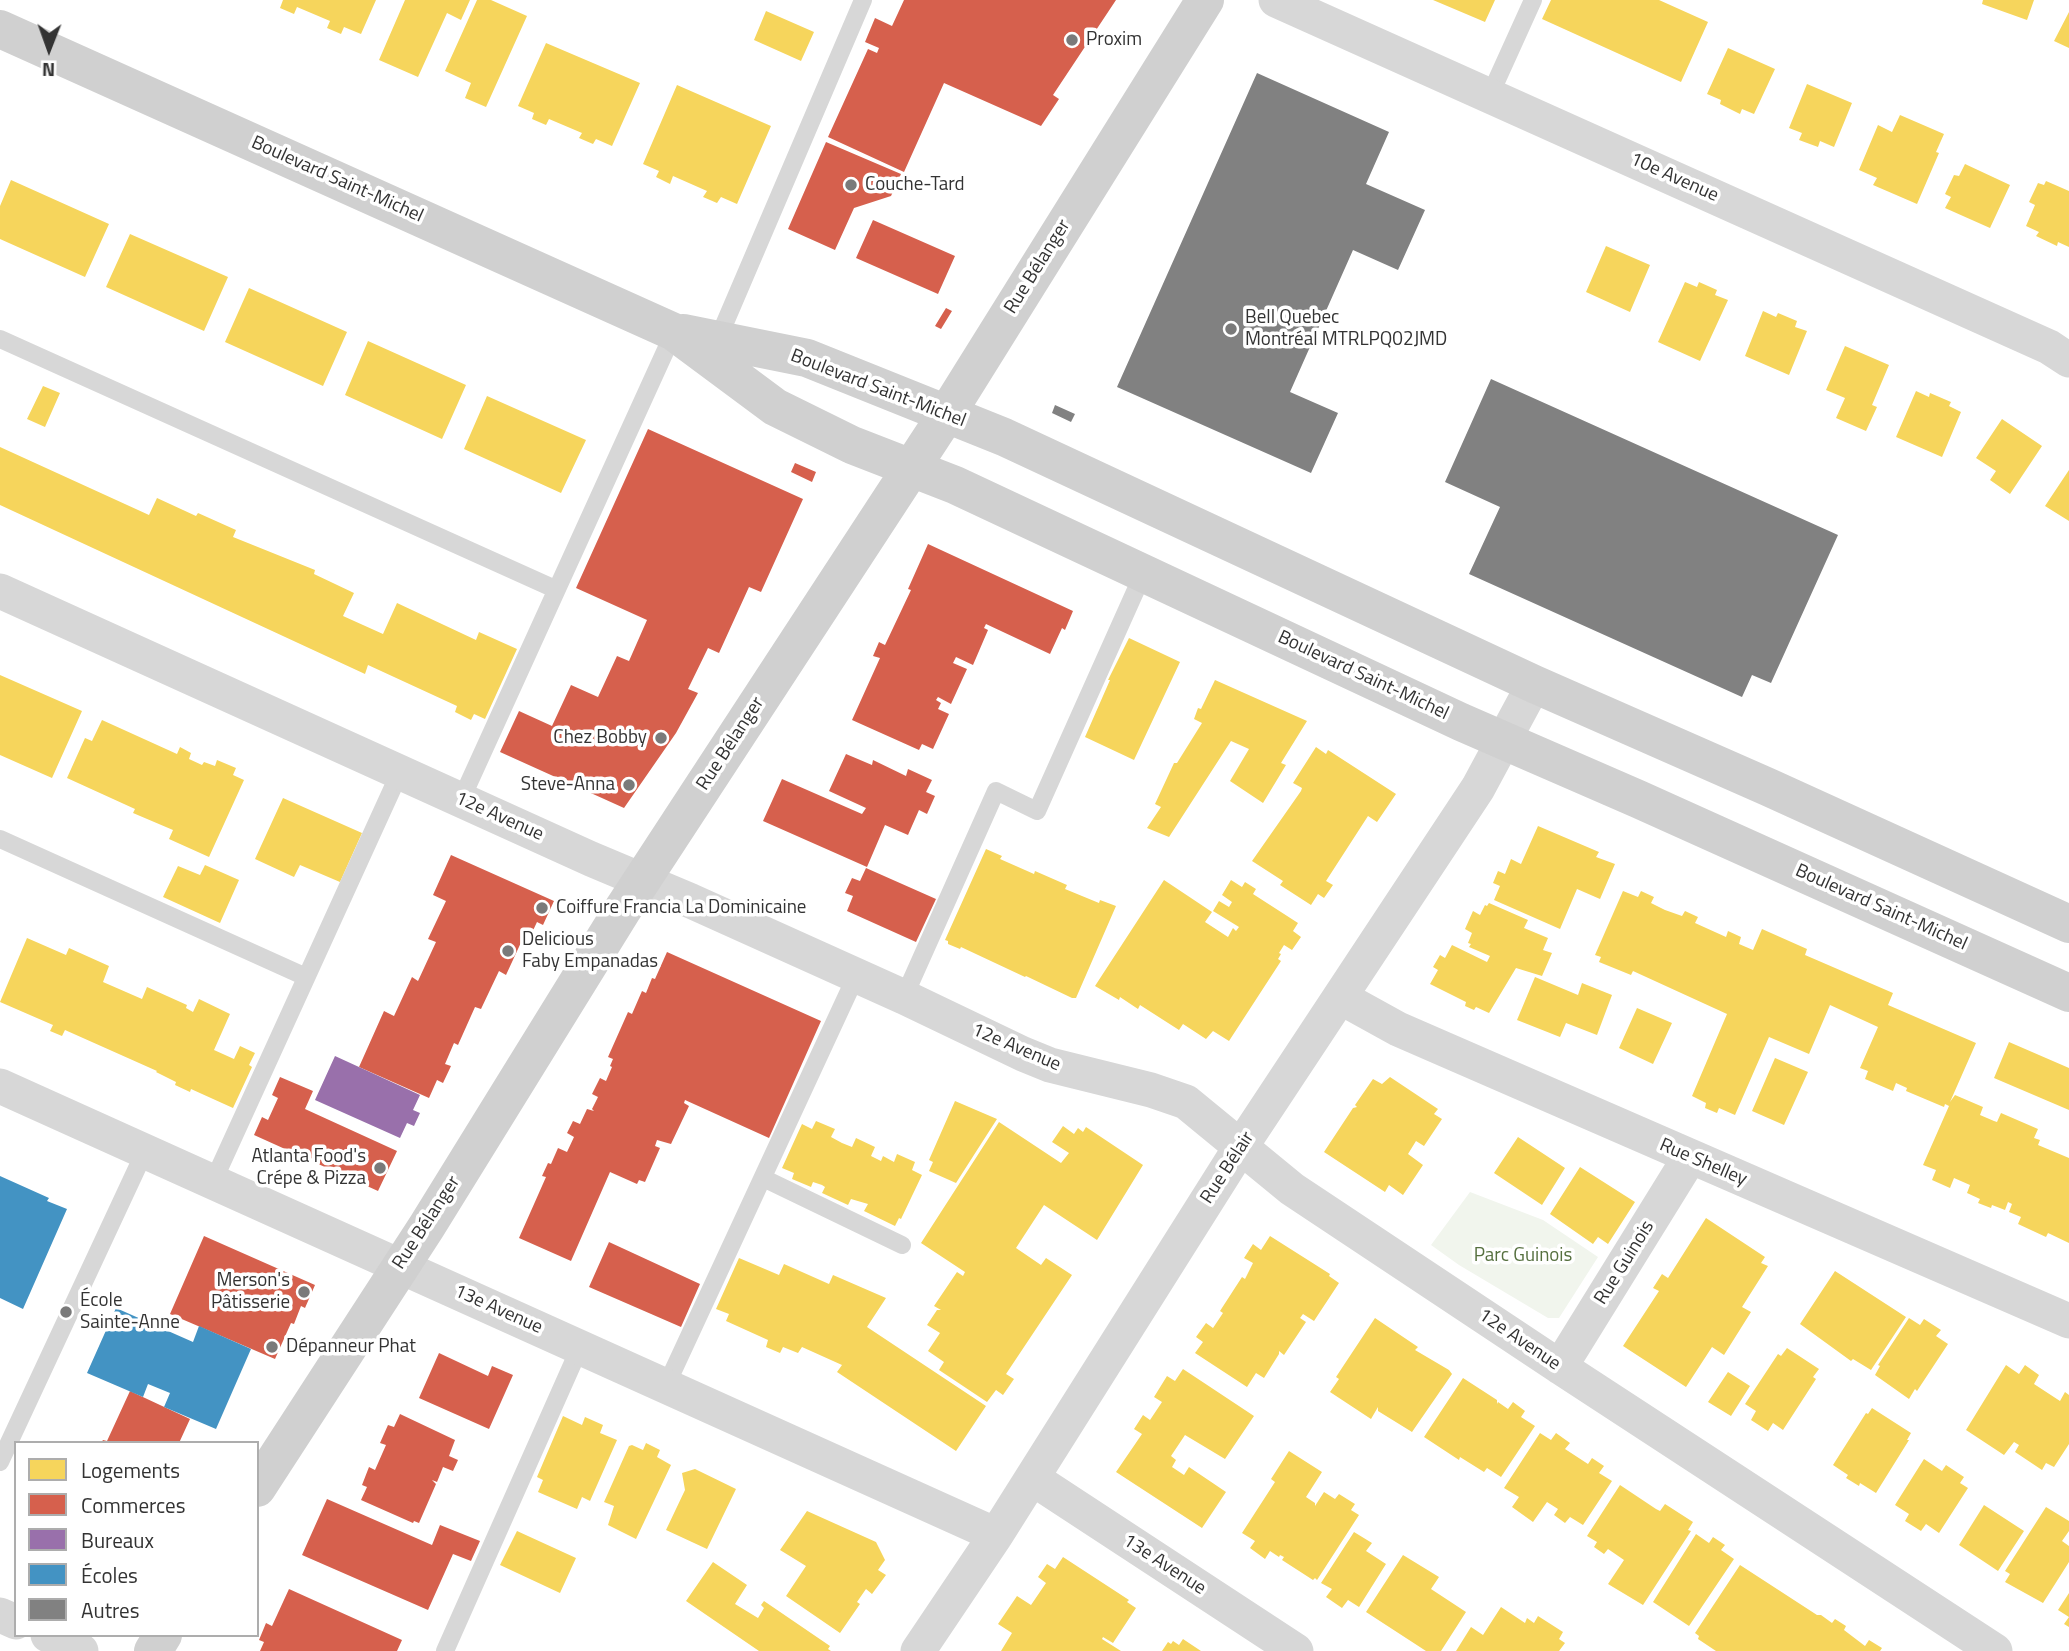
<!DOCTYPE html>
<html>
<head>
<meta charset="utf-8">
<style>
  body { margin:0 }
  #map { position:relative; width:2069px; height:1651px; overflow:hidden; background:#fff; font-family:"Titillium Web",sans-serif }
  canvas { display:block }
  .legend { position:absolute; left:14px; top:1441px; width:245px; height:196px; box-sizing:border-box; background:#fff; border:2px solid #adadad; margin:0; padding:9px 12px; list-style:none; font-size:21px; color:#333 }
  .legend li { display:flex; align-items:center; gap:14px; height:35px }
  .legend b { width:35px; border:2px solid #adadad }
  .north { position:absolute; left:14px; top:14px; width:70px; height:70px; -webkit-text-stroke:5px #fff; paint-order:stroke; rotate:181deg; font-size:19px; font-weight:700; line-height:28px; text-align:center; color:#333 }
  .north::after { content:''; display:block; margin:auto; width:24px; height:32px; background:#333; clip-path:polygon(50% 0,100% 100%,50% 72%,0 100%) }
</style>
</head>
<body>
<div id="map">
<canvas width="2069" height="1651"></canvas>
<ul class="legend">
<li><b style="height:19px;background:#f6d55c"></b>Logements</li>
<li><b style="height:19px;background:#d6604d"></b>Commerces</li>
<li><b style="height:19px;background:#9970ab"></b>Bureaux</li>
<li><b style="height:19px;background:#4393c3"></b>Écoles</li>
<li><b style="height:19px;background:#818181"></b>Autres</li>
</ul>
<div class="north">N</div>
</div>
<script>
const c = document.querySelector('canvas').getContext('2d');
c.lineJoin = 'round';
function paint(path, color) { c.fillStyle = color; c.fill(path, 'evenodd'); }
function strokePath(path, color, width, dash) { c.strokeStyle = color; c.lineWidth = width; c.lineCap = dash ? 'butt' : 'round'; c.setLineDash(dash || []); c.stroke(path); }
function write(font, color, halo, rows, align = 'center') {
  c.font = font + ' "Titillium Web",sans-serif'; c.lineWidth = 7; c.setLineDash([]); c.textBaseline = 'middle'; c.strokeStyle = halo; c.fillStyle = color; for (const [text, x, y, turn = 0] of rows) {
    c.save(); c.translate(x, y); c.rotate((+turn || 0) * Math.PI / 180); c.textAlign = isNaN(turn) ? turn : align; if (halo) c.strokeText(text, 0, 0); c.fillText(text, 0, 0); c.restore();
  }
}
paint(new Path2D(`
  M1470 1192 1543 1220 1598 1257 1559 1318H1548L1459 1265 1431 1245Z`), '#f1f5ed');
paint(new Path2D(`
  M283 0H376L361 34 344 27 341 34 327 28 330 21 297 7 294 14 280 8Z
  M405 0H470L461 20 447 13 418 77 379 60Z
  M477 0H491L527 16 486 107 465 98 471 83 445 71Z
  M1433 0H1495L1485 22Z
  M1551 0H1659L1708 22 1681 82 1542 19Z
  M1983 0H2034L2027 20 1982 4Z
  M766 11 814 32 801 61 754 40Z
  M2069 12V48L2054 41Z
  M546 43 640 83 612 146 596 139 593 144 579 138 582 133 549 119 546 125 532 119 534 113 518 106Z
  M1728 48 1775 69 1754 114 1742 109 1740 114 1720 104 1721 100 1707 94Z
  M1807 84 1852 103 1834 147 1820 141 1818 147 1799 140 1802 133 1789 128Z
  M677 85 771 126 737 204 721 197 717 203 703 197 707 191 673 176 670 184 656 177 659 171 643 164Z
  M1900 115 1944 134 1936 152 1939 153 1917 204 1873 185 1877 178 1859 170 1878 125 1892 132Z
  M1965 164 2010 185 1990 228 1945 208 1951 197 1945 194 1954 175 1959 176Z
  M11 180 109 224 85 277 0 239V206Z
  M2046 181 2069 191V247L2058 242 2057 246 2036 236 2039 232 2026 226 2035 205 2029 202 2038 183 2044 185Z
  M130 234 228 277 204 331 106 287Z
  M1606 246 1650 265 1630 312 1586 292Z
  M1685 282 1697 287 1699 282 1717 290 1715 295 1728 300 1700 361 1658 342Z
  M249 288 347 332 323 386 225 342Z
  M1763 311 1776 317 1778 313 1797 321 1795 327 1807 331 1789 375 1745 356Z
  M368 341 466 385 442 439 345 395Z
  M1845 346 1889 365 1872 405 1877 407 1866 431 1836 418 1845 398 1826 390Z
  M43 386 60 393 45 427 27 419Z
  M1916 391 1929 397 1930 393 1951 402 1949 406 1961 412 1942 457 1896 437Z
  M487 396 586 440 561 493 464 449Z
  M2002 419 2042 446 2010 494 1990 480 1996 471 1976 458Z
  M0 447 149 515 157 498 196 516 198 513 236 530 233 537 315 570 314 574 354 593 343 616 383 634 397 603 476 640 479 632 517 649 485 719 474 714 471 720 455 712 457 706 368 665 365 674 0 505Z
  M2069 470V521L2045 506Z
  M1129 638 1180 662 1134 760 1085 737 1110 680H1108Z
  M0 675 82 711 52 778 0 755Z
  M1215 680 1307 721 1281 763 1286 765 1263 803 1230 781 1249 749 1231 741 1169 837 1147 828 1161 807 1155 804 1174 763H1177L1202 723 1194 719 1198 708 1201 709Z
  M102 720 177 754 180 747 191 753 189 759 202 765 204 762 215 766 217 760 236 768 233 775 244 780 209 857 169 839 173 830 133 813 135 809 67 778 85 738 92 741Z
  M1316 747 1326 754 1328 750 1396 794 1377 822 1368 816 1326 881 1333 885 1324 898 1318 894 1311 905 1280 885 1283 881 1252 861 1301 791 1302 788 1293 783Z
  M283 798 362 833 340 882 300 865 294 877 255 859Z
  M1538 826 1599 852 1596 857 1615 864 1600 899 1577 889 1560 929 1494 900 1500 886 1493 883 1498 871 1505 874 1511 859 1521 864Z
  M986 849 1002 856 1000 859 1034 874 1035 871 1067 885 1065 889 1099 903 1100 900 1116 906 1076 998H1072L1026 976 1025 977 961 947 960 949 948 944V941L945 940Z
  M205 865 239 880 220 923 163 897 178 866 200 875Z
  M1164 880 1212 912 1205 922 1228 937 1233 928 1236 931 1239 927 1213 911 1219 901 1229 907 1232 902 1222 895 1231 880 1242 887 1245 882 1256 889 1253 894 1298 923 1293 931 1301 937 1292 950 1284 945 1279 953 1281 954 1278 959 1281 961 1229 1041 1213 1031 1206 1039 1183 1024 1179 1030 1140 1005 1138 1009 1120 997 1119 1000 1095 986Z
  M1623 891 1638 897 1641 891 1654 897 1651 903 1665 910 1682 916 1685 911 1698 917 1695 923 1726 937 1728 931 1741 937 1739 944 1753 950 1762 929 1807 949 1805 955 1893 993 1888 1005 1976 1043 1950 1102 1955 1095 1983 1107 1980 1115 1994 1121 1997 1122 2001 1113 2038 1129 2034 1138 2040 1140 2038 1145 2069 1158V1243L2048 1233 2046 1237 2018 1224 2021 1217 2009 1212 2012 1204 2008 1202 2005 1210 1992 1205 1991 1208 1978 1203 1980 1199 1967 1193 1970 1185 1954 1178 1950 1188 1932 1180 1936 1170 1923 1165 1949 1106 1945 1104 1944 1107 1906 1091 1907 1088 1896 1083 1893 1091 1865 1079 1868 1071 1860 1068 1878 1027 1830 1005 1809 1054 1769 1037 1735 1115 1719 1108 1717 1113 1705 1108 1706 1103 1692 1096 1727 1014 1633 971 1631 975 1599 962 1601 957 1595 955Z
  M1489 903 1528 920 1524 928 1548 938 1543 950 1552 953 1542 976 1516 968 1489 1013 1476 1007 1474 1010 1465 1006 1466 1002 1430 984 1438 970 1433 967 1440 955 1445 958 1452 945 1487 962 1490 956 1469 947 1471 944 1468 943 1472 933 1465 929 1473 911 1480 915 1485 905 1487 906Z
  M27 938 66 955 69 948 109 966 103 982 142 999 147 987 187 1005 186 1008 193 1012 199 999 230 1014 214 1050 234 1059 240 1046 255 1053 249 1065 252 1067 233 1108 191 1089 190 1092 175 1085 176 1082 156 1072 157 1071 65 1030 62 1036 50 1031 53 1025 0 1002Z
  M1535 977 1578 995 1582 983 1612 995 1597 1035 1566 1023 1560 1037 1517 1020Z
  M1637 1008 1672 1023 1653 1064 1619 1048Z
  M2009 1042 2069 1068V1110L1994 1078Z
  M1775 1058 1808 1072 1784 1125 1752 1111Z
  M1390 1077 1438 1109 1434 1114 1442 1119 1424 1146 1416 1141 1408 1154 1423 1165 1403 1195 1389 1185 1385 1192 1324 1152 1353 1108 1357 1107 1355 1105 1373 1079 1382 1084Z
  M955 1101 997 1119 956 1183 929 1171 933 1162 929 1160Z
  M816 1121 835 1129 831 1137 842 1143 852 1147 856 1138 875 1147 871 1156 881 1161 883 1156 894 1162 897 1154 915 1162 912 1170 922 1175 901 1219 899 1218 895 1226 864 1211 868 1204 851 1199 848 1205 822 1193 825 1187 822 1185 813 1182 811 1187 792 1179 794 1173 782 1168 802 1124 812 1129Z
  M999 1122 1061 1163 1069 1153 1052 1142 1063 1126 1074 1134 1078 1128 1083 1132 1086 1127 1143 1165 1097 1240 1044 1205 1016 1248 1041 1265 1046 1258 1072 1275 1006 1374 1014 1379 1003 1395 996 1390 987 1402 939 1370 944 1362 928 1351 940 1333 927 1325 937 1310H941L934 1306 957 1272 963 1276 965 1272 921 1243Z
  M1518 1137 1565 1168 1542 1205 1494 1173Z
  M1580 1167 1635 1202 1608 1244 1598 1237 1593 1244 1550 1214Z
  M1706 1218 1765 1257 1761 1263 1768 1266 1742 1307 1751 1312 1724 1355 1712 1347 1686 1387 1623 1346 1659 1291 1653 1288 1662 1274 1668 1278Z
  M1270 1236 1330 1274 1329 1276 1339 1283 1314 1321 1303 1314 1300 1318 1306 1322 1284 1355 1279 1351V1354L1264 1378 1256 1373 1247 1387 1195 1353 1203 1342 1196 1337 1206 1323 1213 1328 1223 1313 1220 1311 1242 1277 1245 1279 1253 1263 1244 1258 1253 1244 1261 1250Z
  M739 1258 779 1275 784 1264 829 1284 833 1275 886 1298 867 1327 986 1406 956 1451 837 1372 842 1365 802 1347 798 1353 783 1347 780 1353 766 1347 768 1340 726 1321 729 1314 716 1309Z
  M1835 1271 1906 1317 1871 1370 1853 1359 1851 1361 1800 1324Z
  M1375 1318 1418 1347 1415 1350 1449 1370 1452 1374 1412 1432 1378 1411V1407L1371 1419 1330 1392 1339 1379 1336 1377Z
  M1909 1318 1920 1325 1924 1319 1941 1330 1936 1336 1948 1344 1917 1391 1915 1389 1909 1399 1875 1375 1880 1366 1878 1365Z
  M1787 1348 1819 1369 1813 1377 1816 1379 1783 1430 1773 1423 1768 1431 1751 1420 1756 1411 1745 1404 1778 1354 1781 1356Z
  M2006 1365 2019 1374 2025 1365 2039 1375 2034 1384 2060 1401 2065 1392 2069 1395V1444L2054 1467 2046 1463 2042 1470 2015 1452 2019 1445 2014 1442 2004 1455 1966 1430Z
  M1183 1369 1254 1416 1225 1459 1185 1435 1171 1456 1176 1460 1172 1467 1184 1475 1189 1467 1226 1492 1202 1528 1116 1472 1142 1434 1134 1429 1143 1415 1150 1420 1162 1402 1154 1397 1167 1376 1175 1381Z
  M1728 1372 1750 1386 1731 1416 1708 1402Z
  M1463 1378 1497 1400V1404L1498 1402 1508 1409 1513 1402 1525 1411 1521 1417 1535 1426 1501 1477 1487 1468 1484 1472 1460 1457 1459 1460 1424 1437Z
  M1872 1408 1911 1433 1907 1440H1909L1876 1493 1860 1483 1859 1486 1846 1478 1848 1475 1833 1465 1866 1413 1868 1414Z
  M563 1416 582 1425 585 1417 603 1425 600 1433 617 1440 590 1501 582 1497 577 1509 538 1492 543 1480 537 1477Z
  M1540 1433 1551 1440 1556 1433 1570 1443 1565 1449 1588 1464 1592 1458 1604 1466 1599 1473 1612 1481 1583 1525 1570 1517 1565 1523 1554 1515 1558 1509 1547 1502 1533 1522 1512 1507 1519 1497 1504 1488Z
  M646 1443 660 1450 657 1457 671 1465 636 1539 608 1525 614 1506 604 1502 629 1446 632 1445 643 1450Z
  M1289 1451 1322 1472 1306 1497 1315 1503V1506L1324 1492 1335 1499 1339 1494 1355 1504 1351 1510 1359 1515 1317 1580 1315 1578 1313 1580 1282 1560 1284 1557 1280 1555 1279 1557 1270 1551 1265 1559 1250 1548 1255 1541 1242 1533 1275 1482 1271 1479Z
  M1924 1459 1942 1471 1946 1465 1964 1477 1960 1483 1968 1488 1939 1533 1926 1524 1921 1531 1905 1521 1909 1514 1895 1505Z
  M695 1469 736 1489 707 1549 666 1530 685 1490 682 1473Z
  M1620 1485 1656 1509 1660 1511 1665 1504 1693 1522 1688 1530 1691 1531 1643 1605 1608 1584 1624 1560 1608 1549 1604 1554 1594 1547 1597 1542 1587 1536Z
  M1984 1505 2024 1531 1998 1571 1959 1545Z
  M2046 1507 2069 1521V1531L2062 1541 2069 1546V1562L2043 1603 2005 1582 2010 1574 2005 1571Z
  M807 1511 876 1542 885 1560 878 1570 886 1575 872 1594 866 1589 857 1602 860 1604 840 1633 786 1596 806 1566 780 1550Z
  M517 1531 576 1558 560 1593 500 1565Z
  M1354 1532 1372 1543 1366 1551 1386 1564 1359 1607 1348 1600 1342 1608 1326 1597 1332 1589 1321 1583Z
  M1696 1534 1709 1543 1713 1537 1725 1545 1721 1550 1734 1559 1689 1626 1653 1602Z
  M1403 1555 1439 1577 1431 1589 1466 1612 1441 1651H1426L1366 1612Z
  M1063 1557 1129 1600 1127 1602 1136 1608 1113 1643 1103 1637 1102 1639 1121 1651H1001L1012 1633 998 1624 1017 1596 1031 1605 1046 1583 1038 1577 1047 1564 1055 1569Z
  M713 1562 747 1585 735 1604 758 1618 764 1608 761 1605 764 1601 830 1646 828 1649 831 1651H759L686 1601Z
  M1740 1565 1817 1615H1821L1832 1623 1835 1619 1846 1626 1844 1630 1865 1646 1869 1640 1882 1648 1880 1651H1716L1698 1639 1699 1636 1695 1633Z
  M2069 1593V1627L2064 1624 2069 1617 2058 1610Z
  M1501 1607 1525 1623 1527 1618 1534 1623 1538 1616 1563 1632 1559 1639 1565 1643 1559 1651H1456L1471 1627 1483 1635Z
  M1183 1639 1201 1651H1162L1168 1642 1171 1644 1173 1641 1179 1645Z`), '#f6d55c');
paint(new Path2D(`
  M904 0H1116L1053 95 1059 99 1041 126 944 83 904 172 828 137 868 49 877 53 879 48 865 42 875 18 892 26Z
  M826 142 901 174 891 196 854 208 835 250 788 229Z
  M873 220 955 256 938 294 856 258Z
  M946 308 952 311 941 329 935 326Z
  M648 429 803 499 761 592 749 587 719 653 708 648 688 689 698 693 676 733 624 808 500 752 519 711 552 726 571 685 598 697 617 656 629 661 647 620 576 588Z
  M795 463 816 472 812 482 791 472Z
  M928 544 1073 611 1065 630 1062 628 1050 654 986 624 984 628 988 630 973 665 956 657 953 663 967 669 951 704 938 697 936 700 941 703 938 709 949 714 933 749 922 744 919 750 852 720 880 658 873 656 879 642 885 645 911 590 908 589Z
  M846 754 872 765 873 760 906 776 908 769 932 780 926 792 935 796 927 814 919 810 908 835 885 825 867 867 763 821 782 779 862 814 866 808 829 791Z
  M451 855 554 901 543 925 537 922 529 939 524 936 506 975 499 971 481 1009 475 1007 458 1045 454 1043 445 1064 451 1066 443 1083 437 1080 429 1098 359 1067 384 1011 394 1016 412 977 418 981 436 942 428 939 446 901 433 895Z
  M866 868 936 899 916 942 847 911 853 896 845 893 852 878 860 881Z
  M667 952 821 1021 769 1138 685 1100 684 1103 689 1106 671 1144 657 1140 655 1146 660 1148 645 1182 639 1180 637 1184 610 1172 571 1261 519 1238 546 1177 542 1176 548 1163 551 1164 558 1148 567 1152 574 1137 567 1133 573 1121 580 1124 587 1109 594 1111 592 1109 598 1097 592 1094 600 1078 606 1081 612 1067 610 1066 613 1059 608 1057 628 1012 632 1014 642 991 646 993 652 978 655 979Z
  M280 1077 313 1091 305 1109 397 1151 378 1191 254 1135 262 1117 268 1120 278 1098 272 1095Z
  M204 1236 315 1285 305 1308 301 1306 294 1324 291 1323 275 1359 170 1314Z
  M609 1242 700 1284 681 1327 589 1287Z
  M439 1353 488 1376 492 1366 513 1375 489 1429 419 1398Z
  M130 1391 190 1419 179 1443H101L103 1440 107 1441Z
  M400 1414 455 1440 449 1456 458 1460 453 1471 443 1467 437 1482 432 1480 436 1484 419 1523 414 1521 413 1523 361 1500 367 1487 362 1485 369 1467 375 1470 386 1445 380 1443 388 1425 394 1427Z
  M327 1499 432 1545 440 1525 480 1541 471 1561 453 1554 428 1610 302 1555Z
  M289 1589 402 1640 397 1651H260L264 1642 259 1640 266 1623 272 1626Z`), '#d6604d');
paint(new Path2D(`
  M335 1056 420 1095 413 1110 420 1113 414 1126 407 1123 400 1138 315 1100Z`), '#9970ab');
paint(new Path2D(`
  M0 1176 49 1198 47 1201 67 1209 23 1309 0 1298Z
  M116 1308 193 1342 199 1326 251 1349 216 1429 164 1407 170 1393 148 1384 143 1397 87 1373Z`), '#4393c3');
paint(new Path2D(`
  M1257 73 1389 132 1366 184 1425 210 1398 270 1353 250 1290 392 1338 413 1311 473 1117 387Z
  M1491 379 1838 535 1771 683 1752 675 1742 697 1469 574 1500 507 1445 482Z
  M1055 405 1075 414 1071 422 1052 413Z`), '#818181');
strokePath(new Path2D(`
  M1490 95 1533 0
  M0 339 555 589
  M718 339 863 0
  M461 800 674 332
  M0 839 306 977
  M904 997 996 791 1037 811 1143 574
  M763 1178 902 1245
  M213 1182 400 772
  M666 1386 856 976
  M0 1462 145 1151
  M445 1651 580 1347`), '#d7d7d7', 18);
strokePath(new Path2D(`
  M1276 0 2049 347 2069 360
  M0 591 591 859 691 901 904 997 1023 1054 1050 1065 1151 1090 1186 1102 1292 1189 1560 1367 1995 1651
  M1340 997 1398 1029 2069 1321
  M0 1086 996 1535
  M1560 1367 1690 1157
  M1032 1478 1296 1651
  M0 1615 16 1622
  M48 1635 81 1651
  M918 1651 996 1535 1240 1148 1478 788 1534 684`), '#d7d7d7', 35);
strokePath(new Path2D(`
  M0 29 674 332 775 407 852 445 955 485 1461 722 1638 799 2069 993
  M683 333 807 358 1004 437 1534 684 1768 787 2069 924
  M257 1488 427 1226 623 909 946 415 1205 0
  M153 1651 163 1635`), '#d0d0d0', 38);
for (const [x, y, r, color] of [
  [1072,40,7,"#7a7a7a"],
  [851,185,7,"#7a7a7a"],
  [1231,329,7,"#7a7a7a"],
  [661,738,7,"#7a7a7a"],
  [629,785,7,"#7a7a7a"],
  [542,908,7,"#7a7a7a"],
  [508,951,7,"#7a7a7a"],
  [380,1168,7,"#7a7a7a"],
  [304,1292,7,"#7a7a7a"],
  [66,1312,7,"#7a7a7a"],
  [272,1347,7,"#7a7a7a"]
]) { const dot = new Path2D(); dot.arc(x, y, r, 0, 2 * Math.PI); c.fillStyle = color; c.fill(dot); strokePath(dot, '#fff', 2.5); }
write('19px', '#333', '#fff', [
  ["Proxim",1086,40],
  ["Couche-Tard",865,185],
  ["Bell Quebec",1245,318],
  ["Montréal MTRLPQ02JMD",1245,340],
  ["Chez Bobby",647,738,"right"],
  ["Steve-Anna",615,785,"right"],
  ["Coiffure Francia La Dominicaine",556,908],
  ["Delicious",522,940],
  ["Faby Empanadas",522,962],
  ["Atlanta Food's",366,1157,"right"],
  ["Crépe & Pizza",366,1179,"right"],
  ["Merson's",290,1281,"right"],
  ["Pâtisserie",290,1303,"right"],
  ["École",80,1301],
  ["Sainte-Anne",80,1323],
  ["Dépanneur Phat",286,1347]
], 'left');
write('19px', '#333', '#fff', [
  ["10e Avenue",1674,178,24],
  ["Boulevard Saint-Michel",337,180,24],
  ["Rue Bélanger",1038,267,-58],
  ["Boulevard Saint-Michel",878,389,21],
  ["Boulevard Saint-Michel",1363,676,25],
  ["Rue Bélanger",731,744,-57],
  ["12e Avenue",499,817,24],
  ["Boulevard Saint-Michel",1881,908,24],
  ["12e Avenue",1016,1048,23],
  ["Rue Shelley",1703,1163,23],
  ["Rue Bélair",1228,1168,-57],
  ["Rue Bélanger",427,1223,-57],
  ["Rue Guinois",1625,1263,-58],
  ["13e Avenue",498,1310,24],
  ["12e Avenue",1519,1340,34],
  ["13e Avenue",1164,1565,33]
]);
write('19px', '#56703f', '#fff', [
  ["Parc Guinois",1523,1256]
]);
</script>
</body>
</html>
